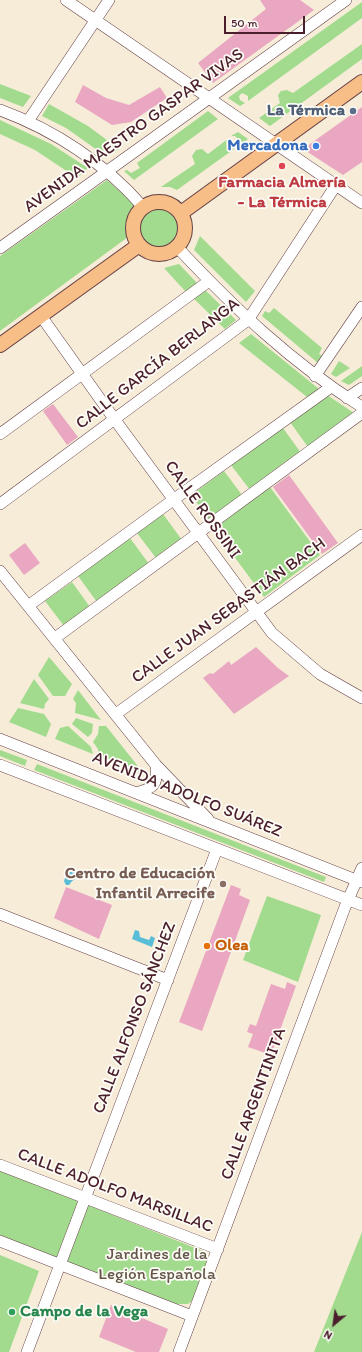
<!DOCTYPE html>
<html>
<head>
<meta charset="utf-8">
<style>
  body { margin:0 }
  #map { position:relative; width:362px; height:1352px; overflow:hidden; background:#f6ecd8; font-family:Itim,sans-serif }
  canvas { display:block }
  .north { position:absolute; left:314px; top:1304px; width:40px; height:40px; -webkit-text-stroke:3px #fdfcf7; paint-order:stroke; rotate:209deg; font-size:11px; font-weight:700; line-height:16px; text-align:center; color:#4a1f2b }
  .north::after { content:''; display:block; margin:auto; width:14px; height:18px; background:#4a1f2b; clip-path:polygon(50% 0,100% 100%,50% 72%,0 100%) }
  .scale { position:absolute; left:224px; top:16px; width:81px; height:18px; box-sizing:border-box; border:2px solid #4a1f2b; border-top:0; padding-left:5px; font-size:12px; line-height:14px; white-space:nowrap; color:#4a1f2b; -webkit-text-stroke:3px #fdfcf7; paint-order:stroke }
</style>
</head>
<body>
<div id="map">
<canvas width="362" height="1352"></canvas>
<div class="north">N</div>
<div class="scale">50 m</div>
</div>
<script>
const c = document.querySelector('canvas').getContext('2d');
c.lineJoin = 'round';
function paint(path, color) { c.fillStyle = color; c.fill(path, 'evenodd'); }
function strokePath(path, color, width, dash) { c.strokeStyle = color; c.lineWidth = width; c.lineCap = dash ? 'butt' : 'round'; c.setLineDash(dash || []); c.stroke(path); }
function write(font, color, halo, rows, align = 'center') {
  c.font = font + ' Itim,sans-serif'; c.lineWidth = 3.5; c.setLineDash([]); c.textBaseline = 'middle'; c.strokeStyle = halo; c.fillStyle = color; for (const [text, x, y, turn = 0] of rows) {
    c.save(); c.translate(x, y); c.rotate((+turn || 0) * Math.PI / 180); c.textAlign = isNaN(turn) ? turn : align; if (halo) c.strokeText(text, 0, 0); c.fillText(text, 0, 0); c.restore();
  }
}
paint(new Path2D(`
  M362 2V18L248 101V96L242 93 239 96 240 100 245 103 240 106 228 98Z
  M362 44V59L270 126 259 118 280 103 278 95 281 91 287 90 293 93Z
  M0 84 31 96 23 107 0 98Z
  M49 104 88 126 119 149 107 157 66 128 42 116Z
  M208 111 218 119 134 180 124 171 127 170 131 173 140 168 137 163Z
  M0 120 51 144 88 168 77 178 35 150 0 134Z
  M238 132 248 139 177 190 170 187H161L195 164 192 156 196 150 202 149 208 154 229 138 230 143 233 144 237 143 238 139 235 136H231Z
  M107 180 135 205 129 220 128 237 0 331V256Z
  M140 228a20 20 0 1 1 40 0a20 20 0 1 1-40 0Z
  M200 236 255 291 246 302 194 250Z
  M179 264 198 284 186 292 164 268Z
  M204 289 236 320 225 329 193 298Z
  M274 308 322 348 319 354 323 356 318 363 262 316 265 311 269 313Z
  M251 334 319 389 307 397 239 343Z
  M339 361 350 368 336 377 331 374Z
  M362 366V376L349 385 341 381Z
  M327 395 354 413 308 447 290 422Z
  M283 428 301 453 250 490 231 465Z
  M224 471 242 495 209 519 191 495Z
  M270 487 320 555 264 597 214 529Z
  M163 514 182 540 156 558 137 533Z
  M130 538 149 564 97 602 78 576Z
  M72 582 90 607 64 626 45 601Z
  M49 657 72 684 65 696H53L38 675Z
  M34 679 49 699 45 704 44 709 20 703Z
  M78 690 101 720 75 713 76 703 73 699Z
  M18 708 44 714 51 724 46 737 9 722Z
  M76 718 93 724 92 733 88 737 72 724Z
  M68 726 91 747 93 754 55 739 60 728Z
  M99 726H106L141 770 139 773 99 757 98 749 93 742 98 734Z
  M0 750 27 760 25 766 0 756Z
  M37 764 326 877 324 882 34 770Z
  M267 896 321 915 298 982 243 960Z
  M0 1170 203 1251 206 1255 207 1264 193 1300 188 1304H174L0 1235Z
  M362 1232V1352H314Z
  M0 1255 39 1271 9 1352H0Z`), '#a2db8e');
paint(new Path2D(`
  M74 871 78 873 79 877 72 881 69 885H66L64 881 67 873Z
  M135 930 139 931 140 937 149 940 151 936 155 938 152 947 132 939Z`), '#59bdd7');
paint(new Path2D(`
  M260 0H300L314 10 213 83 198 63 266 9Z
  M83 85 106 98 129 105 160 87 167 98 131 122 112 125 75 102Z
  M362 107V162L343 175 303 149Z
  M53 404 78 437 67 445 43 411Z
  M289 475 338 543 322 554 273 487Z
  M25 543 40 563 24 575 9 555Z
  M256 647 278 668 289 676 234 714 203 678 210 673 213 674 229 661 231 665Z
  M231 885 241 889 239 895 250 900 202 1031 179 1022Z
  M66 887 112 905 99 939 54 918Z
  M287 982 296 986 271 1055 248 1047 253 1034 247 1032 250 1024 256 1026 271 984 285 989Z
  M111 1305 168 1329 159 1352H136L99 1337Z`), '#e9a7c1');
const minor = new Path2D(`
  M66 0 362 203
  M0 110C54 130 105 163 143 207
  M28 121 109 0
  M177 247C233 307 292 363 362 407
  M0 248 346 0
  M41 316 115 420 272 633 320 674 362 698
  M315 376 362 307
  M347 398 362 388
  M0 434 209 281
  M0 504 248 320 336 185
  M0 571 156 765 208 819
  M28 606 173 500 331 387
  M55 638 362 413
  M116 714 362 535
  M0 739 361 882
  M0 765 362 905
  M136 793C154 788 158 785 156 765
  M0 914 168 980
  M0 1165 218 1249
  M0 1241 192 1316
  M27 1352 217 849
  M179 1352 345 907 362 868`);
const major = new Path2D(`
  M133 228a26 26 0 1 1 52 0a26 26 0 1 1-52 0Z
  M181 213 362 82
  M0 345 139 245`);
strokePath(minor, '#643e45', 12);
strokePath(major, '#643e45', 16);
strokePath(minor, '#fff', 11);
strokePath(major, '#f7be87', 14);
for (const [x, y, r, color] of [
  [353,111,4,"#5c6f8a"],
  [316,146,4,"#3f7fe0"],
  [282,166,4,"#e0444e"],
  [223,884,4,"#8d6e63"],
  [207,946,4,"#e8710a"],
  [12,1312,4,"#2e9e5b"]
]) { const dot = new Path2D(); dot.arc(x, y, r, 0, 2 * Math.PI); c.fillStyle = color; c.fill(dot); strokePath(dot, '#fdfcf7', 1.5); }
write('bold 17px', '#4e5e75', '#fdfcf7', [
  ["La Térmica",345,111]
], 'right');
write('17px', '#4a1f2b', '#fdfcf7', [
  ["AVENIDA MAESTRO GASPAR VIVAS",134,131,-36],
  ["CALLE GARCÍA BERLANGA",158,364,-38],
  ["CALLE ROSSINI",202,510,54],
  ["CALLE JUAN SEBASTIÁN BACH",229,611,-36],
  ["AVENIDA ADOLFO SUÁREZ",187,795,22],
  ["CALLE ALFONSO SÁNCHEZ",135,1018,-69],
  ["CALLE ARGENTINITA",254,1104,-70],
  ["CALLE ADOLFO MARSILLAC",115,1191,21]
]);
write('bold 17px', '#366cbe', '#fdfcf7', [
  ["Mercadona",308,146]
], 'right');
write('bold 17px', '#be3a42', '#fdfcf7', [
  ["Farmacia Almería",282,183],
  ["- La Térmica",282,203]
]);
write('bold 17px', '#785e54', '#fdfcf7', [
  ["Centro de Educación",215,874],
  ["Infantil Arrecife",215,894]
], 'right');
write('bold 17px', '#c56008', '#fdfcf7', [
  ["Olea",215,946]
], 'left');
write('17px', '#645749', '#fdfcf7', [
  ["Jardines de la",157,1255],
  ["Legión Española",157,1275]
]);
write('bold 17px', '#27864d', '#fdfcf7', [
  ["Campo de la Vega",20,1312]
], 'left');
</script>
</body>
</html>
